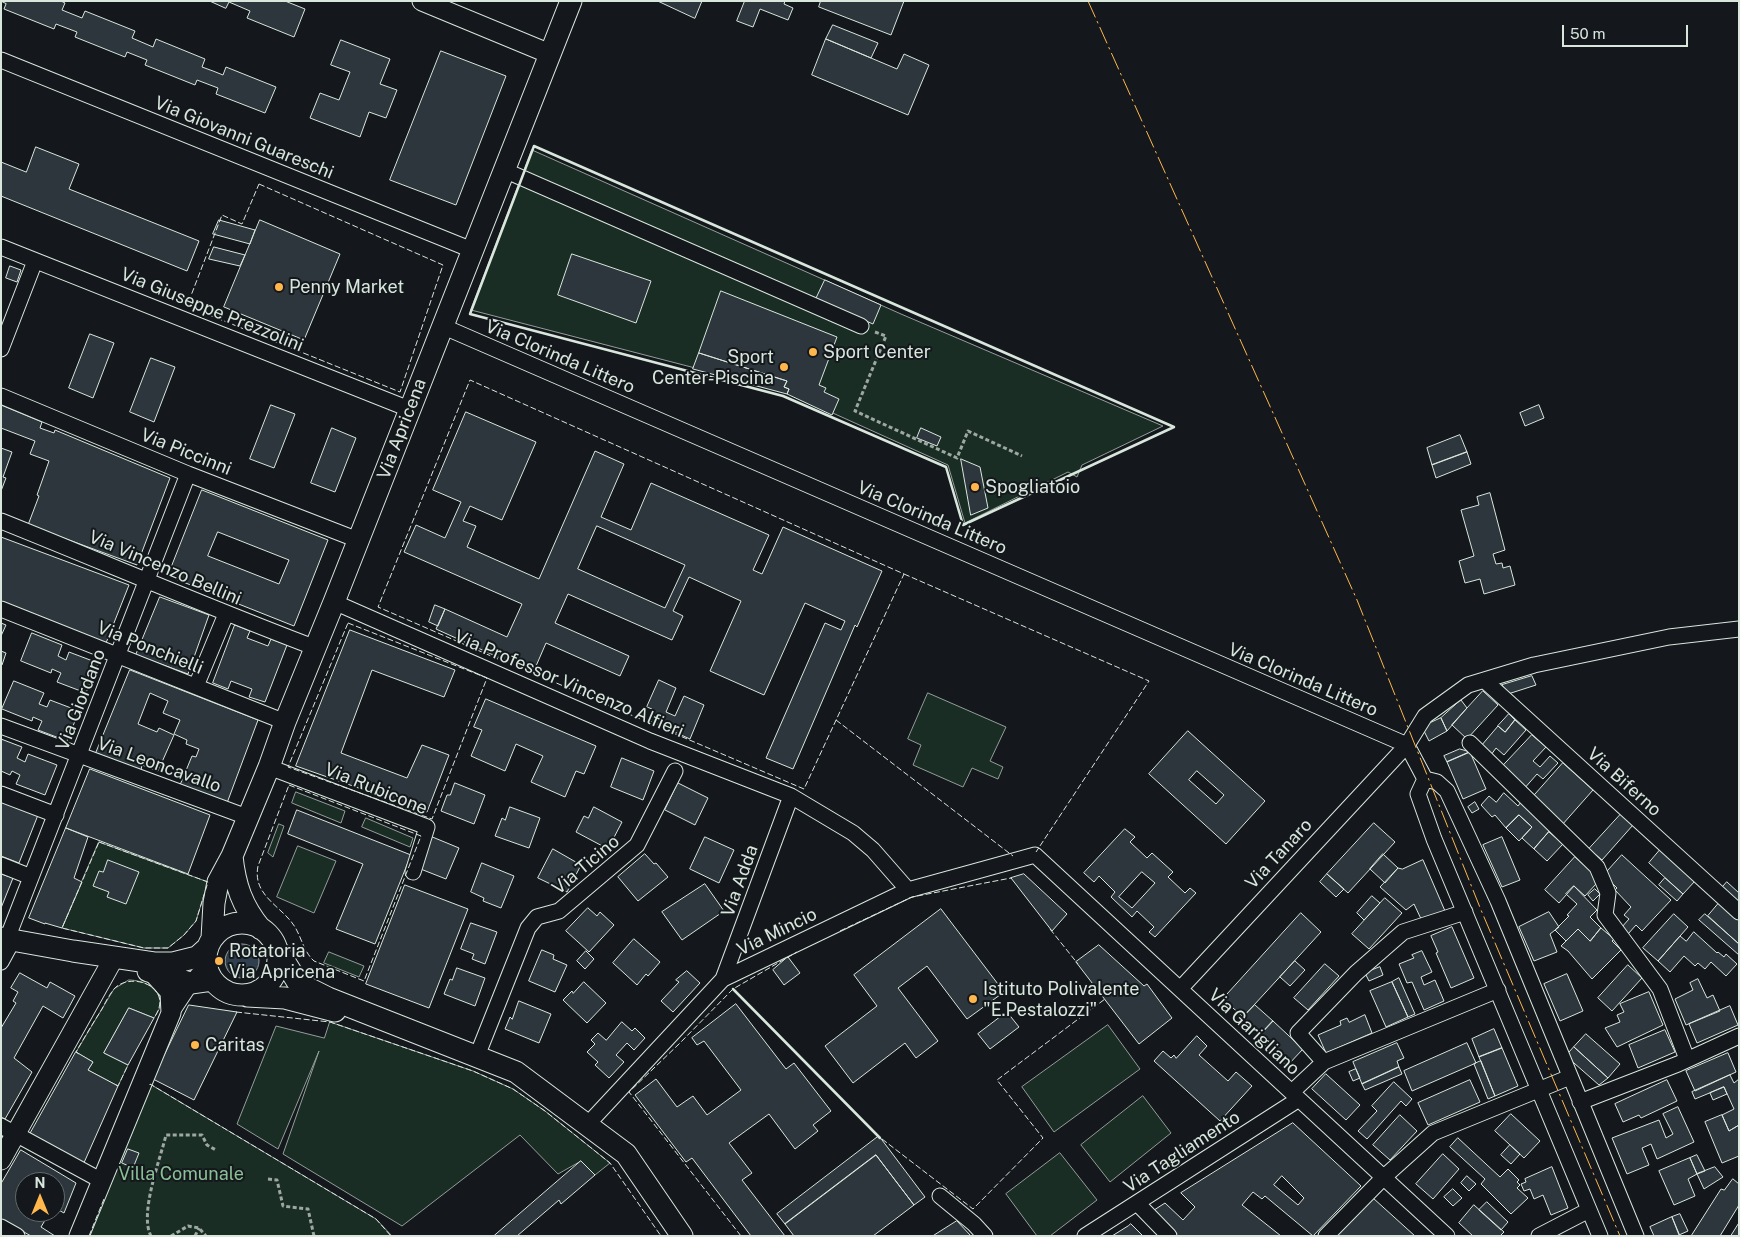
<!DOCTYPE html>
<html>
<head>
<meta charset="utf-8">
<style>
  body { margin:0 }
  #map { position:relative; width:1740px; height:1237px; overflow:hidden; background:#14181c; font-family:"Public Sans",sans-serif }
  canvas { display:block }
  .frame { position:absolute; inset:0; border:2px solid #d8e6dc; pointer-events:none }
  .north { position:absolute; left:15px; top:1172px; width:50px; height:50px; box-sizing:border-box; background:#14181c; border:1px solid #626a69; border-radius:50%; rotate:0deg; font-size:14px; font-weight:700; line-height:20px; text-align:center; color:#d8e6dc }
  .north::after { content:''; display:block; margin:auto; width:18px; height:22px; background:#ffb74d; clip-path:polygon(50% 0,100% 100%,50% 72%,0 100%) }
  .scale { position:absolute; left:1562px; top:25px; width:126px; height:22px; box-sizing:border-box; border:2px solid #d8e6dc; border-top:0; padding-left:6px; font-size:15px; line-height:18px; white-space:nowrap; color:#d8e6dc; -webkit-text-stroke:4px #14181c; paint-order:stroke }
</style>
</head>
<body>
<div id="map">
<canvas width="1740" height="1237"></canvas>
<div class="frame"></div>
<div class="north">N</div>
<div class="scale">50 m</div>
</div>
<script>
const c = document.querySelector('canvas').getContext('2d');
c.lineJoin = 'round';
function paint(path, color) { c.fillStyle = color; c.fill(path, 'evenodd'); }
function strokePath(path, color, width, dash) { c.strokeStyle = color; c.lineWidth = width; c.lineCap = dash ? 'butt' : 'round'; c.setLineDash(dash || []); c.stroke(path); }
function write(font, color, halo, rows, align = 'center') {
  c.font = font + ' "Public Sans",sans-serif'; c.lineWidth = 4; c.setLineDash([]); c.textBaseline = 'middle'; c.strokeStyle = halo; c.fillStyle = color; for (const [text, x, y, turn = 0] of rows) {
    c.save(); c.translate(x, y); c.rotate((+turn || 0) * Math.PI / 180); c.textAlign = isNaN(turn) ? turn : align; if (halo) c.strokeText(text, 0, 0); c.fillText(text, 0, 0); c.restore();
  }
}
const green = new Path2D(`
  M532 150 901 314 1163 426 1082 465 1077 477 1068 472 965 523 948 465 784 391 471 310Z
  M928 693 1006 727 990 761 1003 767 998 779 972 768 963 787 913 765 921 745 908 739Z
  M296 792 345 811 341 823 292 803Z
  M366 818 413 838 410 847 362 827Z
  M279 824 284 826 273 857 268 853Z
  M99 842 208 882 196 921 184 935 168 948H144L62 928Z
  M298 846 336 861 314 913 277 897Z
  M329 952 364 966 359 977 324 963Z
  M129 980C144 980 163 989 160 1007 159 1010 156 1015 154 1018L129 1008 104 1053 128 1065 118 1086 88 1070 93 1062 76 1052 114 989Z
  M330 1022 473 1071 513 1089 545 1111 610 1163 595 1175 581 1161 558 1174 520 1135 402 1226 283 1154 319 1051 278 1149 237 1124 276 1026 324 1038Z
  M1108 1025 1140 1069 1054 1132 1022 1087Z
  M150 1084 376 1219 392 1236H90Z
  M1143 1096 1171 1133 1110 1182 1081 1145Z
  M1060 1153 1097 1200 1050 1236H1037L1006 1194Z`);
paint(green, '#1a2d24');
strokePath(green, '#939e99', 1);
const water = new Path2D(`
  M225 961a17 17 0 1 1 34 0a17 17 0 1 1-34 0Z`);
paint(water, '#2f3f4d');
strokePath(water, '#939e99', 1);
const building = new Path2D(`
  M1 1H61L65 3 62 10 82 18 85 11 135 31 132 38 153 47 156 39 205 59 202 67 213 71 223 75 226 67 276 87 265 113 216 94 218 88 197 80 195 85 145 65 147 60 127 52 125 57 75 37 77 32 56 24 54 29 4 9 6 4Z
  M210 1H285L305 9 294 37 247 18 250 11 229 2 226 8Z
  M658 1H702L695 18Z
  M745 1H785L784 4 793 8 788 20 760 9 753 27 737 21Z
  M821 1H904L891 35 819 7Z
  M833 25 878 43 871 58 826 39Z
  M826 39 897 69 904 54 929 65 908 115 812 75Z
  M341 40 390 59 380 84 397 90 386 118 369 112 360 137 310 118 320 93 339 100 350 72 331 65Z
  M441 51 506 76 456 205 390 180Z
  M36 147 79 164 69 189 199 241 187 271 1 196V162L26 172Z
  M219 220 255 230 250 244 213 234Z
  M260 220 340 254 304 340 224 307Z
  M214 247 245 255 240 266 209 259Z
  M572 254 651 281 636 323 558 295Z
  M10 266 21 270 17 282 6 278Z
  M825 280 881 305 873 324 816 299Z
  M721 291 837 337 819 385 826 388 824 392 839 399 832 415 787 394 789 389 784 387 787 381 699 353Z
  M90 334 114 343 93 398 69 388Z
  M699 353 787 381 784 387 789 389 787 394 693 369Z
  M151 358 175 367 154 422 130 412Z
  M1 405 42 422 40 428 54 433 55 430 170 478 137 565 28 525 39 496 37 495 49 461 30 454 35 441 1 428Z
  M271 405 295 414 274 468 250 459Z
  M1539 405 1544 418 1525 426 1520 413Z
  M466 412 536 442 502 520 470 506 463 521 476 526 467 547 539 579 595 451 624 464 601 517 631 530 651 483 769 535 753 570 762 574 783 527 882 571 857 627 855 625 793 769 766 758 825 623 841 630 845 621 805 603 764 695 710 671 741 601 689 577 673 611 683 616 672 640 568 594 555 623 629 656 620 676 546 643 533 673 436 629 445 609 507 637 522 604 404 552 416 525 445 538 461 502 433 490ZM597 526 685 565 665 608 578 569Z
  M332 428 356 438 335 492 311 483Z
  M921 428 941 437 937 446 917 438Z
  M1460 435 1467 452 1432 465 1427 448Z
  M1 448 12 452 3 477 6 478 1 491Z
  M1467 452 1471 464 1436 478 1432 465Z
  M961 459 980 467 988 508 971 515Z
  M202 490 328 540 294 626 168 576ZM218 532 289 560 279 584 208 556Z
  M1490 493 1505 550 1493 554 1496 564 1502 563 1503 568 1510 566 1515 585 1484 594 1480 579 1465 583 1459 561 1474 556 1461 510 1479 505 1477 497Z
  M1 537 129 585 106 643 1 601Z
  M160 597 209 615 188 674 136 655Z
  M435 605 445 609 438 626 429 622Z
  M1 623 6 625 1 636Z
  M235 625 250 631 247 638 268 646 271 639 287 645 265 702 249 697 252 689 231 681 228 689 213 683Z
  M350 630 455 670 444 697 372 670 341 753 407 778 422 745 449 755 427 812 296 766Z
  M32 633 62 645 58 656 66 660 69 652 98 663 86 693 57 682 61 673 52 669 51 673 21 661Z
  M1 651 6 653 2 665H1Z
  M130 670 258 720 227 803 180 785 192 756 196 757 199 749 186 744 187 740 174 734 180 720 163 713 168 701 150 693 138 724 157 732 159 728 174 735 158 771 142 765 141 770 96 753Z
  M1532 676 1536 685 1508 694 1502 685Z
  M659 680 676 688 666 712 675 716 684 696 704 705 690 739 648 720 652 709 647 707Z
  M14 681 44 693 39 704 47 707 50 700 79 711 67 741 38 730 42 721 33 717 32 721 2 709Z
  M1483 691 1498 705 1467 739 1452 725Z
  M486 699 596 746 584 774 576 771 565 797 531 782 543 756 516 744 505 771 471 756 482 730 474 727Z
  M1461 700 1467 708 1447 731 1441 718Z
  M1509 714 1515 720 1505 732 1498 726Z
  M1441 718 1447 731 1429 741 1422 727Z
  M1515 720 1526 730 1504 755 1496 748 1491 755 1481 746 1498 726 1505 732Z
  M1188 731 1265 801 1226 844 1149 774ZM1197 771 1224 795 1216 804 1189 780Z
  M1532 735 1546 747 1533 761 1540 767 1550 756 1558 763 1543 779 1537 774 1523 790 1500 769Z
  M1 739 22 747 17 758 25 762 28 754 57 765 45 795 16 784 20 775 12 771 10 775 1 771Z
  M1460 749 1470 752 1447 762 1444 756Z
  M1470 752 1486 789 1463 799 1447 762Z
  M622 758 654 771 643 800 611 787Z
  M1563 763 1593 790 1562 825 1532 798Z
  M90 769 210 815 188 874 66 828Z
  M455 783 485 795 474 824 441 811 447 795H450Z
  M678 783 708 798 695 825 665 810Z
  M1504 793 1518 806 1521 802 1551 829 1534 849 1522 838 1532 827 1519 815 1506 828 1495 815 1492 817 1481 805 1489 796 1496 802Z
  M1 801 38 815 19 863 1 856Z
  M1475 802 1479 809 1472 813 1468 807Z
  M510 807 540 818 529 848 495 836 502 818 505 820Z
  M594 807 622 822 608 849 576 832 584 816 588 818Z
  M297 810 411 855 375 944 336 929 363 864 288 834Z
  M1621 814 1633 825 1602 860 1589 849Z
  M1519 815 1532 827 1519 841 1506 828Z
  M1374 823 1395 842 1348 893 1327 874Z
  M66 828 88 837 74 878 82 882 62 928 45 923V924L29 918Z
  M1125 829 1135 837 1130 842 1147 858 1152 853 1173 872 1168 877 1185 893 1190 888 1196 893 1155 937 1149 932 1154 927 1137 911 1132 917 1111 897 1115 892 1099 876 1094 882 1084 873ZM1142 872 1155 883 1132 908 1119 897Z
  M1549 832 1563 844 1547 861 1534 849Z
  M430 836 459 848 446 879 418 868Z
  M705 837 734 850 719 883 690 869Z
  M1502 837 1520 880 1502 887 1483 845Z
  M553 849 581 865 567 892 538 878Z
  M1660 850 1695 881 1683 894 1649 863Z
  M645 854 654 864 656 863 668 877 638 901 618 877Z
  M1383 854 1398 868 1385 883 1370 869Z
  M1622 855 1671 900 1642 931 1636 925 1628 934 1621 928 1629 919 1624 915 1631 907 1615 890 1617 888 1604 875Z
  M1575 857 1593 873 1596 884 1585 896 1574 886 1559 903 1545 890Z
  M108 860 139 872 126 904 107 897 109 892 93 886 99 871 103 872Z
  M1423 860 1445 911 1422 921 1414 904 1406 910 1380 887 1398 868 1402 869Z
  M482 863 514 876 501 908 483 901 484 898 471 892Z
  M1 874 13 878 1 908Z
  M1024 874 1067 914 1052 931 1011 878Z
  M1327 874 1344 889 1336 897 1320 882Z
  M1665 878 1683 894 1677 901 1659 885Z
  M1727 882 1739 893V902L1720 890Z
  M705 884 724 911 682 940 662 912Z
  M405 885 468 909 429 1008 366 984Z
  M1574 886 1597 910 1590 917 1601 928 1590 941 1578 929 1566 941 1555 930 1569 916 1567 915 1577 904 1566 894Z
  M1595 889 1600 894 1593 901 1588 895Z
  M1372 896 1380 903 1364 920 1357 913Z
  M1385 898 1402 913 1369 949 1352 934Z
  M1719 903 1739 920V944L1708 916Z
  M588 908 597 916 600 912 614 925 589 952 566 931Z
  M941 909 1004 992 967 1019 927 966 898 988 938 1041 916 1058 905 1043 853 1083 825 1046 877 1006 854 975Z
  M1549 912 1559 927 1550 934 1557 952 1534 961 1519 927Z
  M1301 913 1321 932 1243 1017 1223 999Z
  M1674 914 1688 927 1658 961 1643 948Z
  M1705 914 1739 944V955L1699 920Z
  M471 923 497 932 485 964 472 959 474 954 461 949Z
  M1452 927 1474 978 1451 988 1436 953 1438 952 1431 936Z
  M1601 928 1614 939 1612 941 1621 950 1592 979 1568 951 1561 946 1578 929 1590 941Z
  M1694 932 1717 953 1718 952 1724 957 1726 954 1737 964 1726 976 1711 962 1705 969 1698 963 1695 966 1684 956 1670 972 1658 961 1680 936 1686 941Z
  M634 939 660 962 648 976 646 974 637 985 613 963Z
  M1099 945 1144 986 1147 984 1172 1018 1139 1044 1076 962Z
  M542 950 554 955 553 959 567 965 555 992 529 981Z
  M586 951 594 959 585 969 577 961Z
  M1422 951 1432 972 1421 977 1424 985 1435 980 1444 1001 1424 1010 1412 982 1407 983 1399 964 1414 958 1412 955Z
  M788 957 800 973 784 985 773 970Z
  M1295 961 1305 970 1290 986 1280 977Z
  M1325 964 1339 976 1308 1010 1294 998Z
  M1628 965 1642 978 1612 1011 1598 998Z
  M1380 967 1383 975 1369 981 1365 973Z
  M457 968 485 978 475 1006 444 994 450 979 452 980Z
  M687 971 700 983 673 1012 661 1001 679 982 676 980Z
  M20 973 47 988 50 982 75 996 63 1018 43 1006 14 1058 32 1072 5 1119 1 1117V1028L16 1003 13 1001 18 992 11 988Z
  M1567 974 1583 1011 1560 1021 1544 984Z
  M1399 978 1415 1014 1408 1017 1392 982Z
  M1698 979 1707 998 1713 995 1720 1011 1686 1025 1675 999 1693 990 1690 983Z
  M584 982 606 1003 587 1023 563 1000 572 991 573 993Z
  M1392 982 1408 1017 1386 1027 1370 991Z
  M1649 992 1663 1025 1617 1047 1605 1028 1620 1022 1617 1015 1624 1012 1620 1004Z
  M519 1001 551 1014 539 1043 505 1029 510 1017 512 1019Z
  M736 1004 786 1069 794 1063 831 1111 813 1125 818 1131 795 1149 769 1114 729 1143 752 1173 742 1180 785 1236H751L692 1158 686 1162 635 1095 656 1079 677 1107 693 1096 707 1115 741 1090 704 1041 697 1045 692 1038Z
  M189 1005 237 1012 194 1100 153 1079Z
  M1255 1005 1273 1021 1261 1034 1243 1017Z
  M1730 1006 1738 1025 1697 1043 1689 1024Z
  M129 1008 154 1018 128 1065 104 1053Z
  M1007 1012 1019 1027 990 1049 978 1034Z
  M1365 1015 1372 1033 1326 1053 1318 1035 1341 1025 1340 1021 1347 1018 1349 1022Z
  M1273 1021 1303 1049 1287 1066 1257 1038Z
  M622 1022 632 1031 635 1028 645 1038 634 1050 627 1043 616 1055 624 1062 609 1078 595 1065 598 1062 587 1052 595 1044 591 1040 598 1033 606 1040Z
  M1494 1029 1502 1048 1479 1057 1472 1039Z
  M1665 1030 1675 1052 1638 1068 1629 1045Z
  M1586 1034 1620 1064 1608 1078 1574 1047Z
  M1197 1036 1207 1046 1199 1055 1228 1081 1236 1072 1252 1086 1220 1121 1154 1061 1163 1051 1171 1058 1174 1055 1176 1058Z
  M1397 1043 1404 1058 1397 1061 1399 1067 1362 1084 1353 1062Z
  M1467 1043 1476 1063 1412 1091 1404 1071Z
  M1574 1047 1608 1078 1599 1085 1566 1056Z
  M1502 1048 1518 1086 1495 1096 1479 1057Z
  M76 1052 93 1062 88 1070 118 1086 83 1165 30 1134Z
  M1728 1053 1736 1072 1695 1091 1686 1071Z
  M1481 1061 1495 1096 1488 1099 1474 1064Z
  M1399 1067 1402 1074 1365 1090 1362 1084Z
  M1356 1069 1360 1078 1353 1081 1349 1072Z
  M1326 1074 1360 1105 1346 1120 1312 1089Z
  M1730 1075 1734 1083 1739 1079V1125L1729 1131 1722 1115 1734 1109 1724 1087 1695 1099 1692 1092Z
  M1470 1080 1480 1102 1428 1125 1418 1103Z
  M1667 1080 1677 1101 1641 1118 1639 1115 1623 1122 1615 1104Z
  M1394 1082 1412 1099 1406 1106 1401 1101 1367 1139 1358 1131 1377 1111 1372 1106Z
  M1724 1087 1727 1094 1713 1100 1710 1093Z
  M1678 1107 1694 1142 1657 1159 1651 1144 1642 1148 1649 1165 1627 1174 1612 1138 1659 1120 1666 1138 1673 1134 1663 1114Z
  M1511 1114 1540 1141 1524 1158 1495 1131Z
  M1400 1115 1417 1131 1390 1160 1373 1145Z
  M1722 1115 1729 1131 1739 1125V1156L1722 1163 1705 1122Z
  M1293 1123 1361 1186 1313 1236 1265 1196 1262 1199 1253 1192 1242 1205 1281 1236H1177L1151 1212 1165 1203 1183 1220 1195 1207 1181 1193ZM1282 1176 1304 1198 1298 1205 1274 1185Z
  M879 1136 925 1197 914 1205 876 1155 785 1224 777 1214Z
  M1458 1138 1500 1177 1508 1169 1519 1180 1517 1182 1520 1185 1517 1188 1528 1198 1511 1214 1481 1184 1485 1179 1450 1147Z
  M1510 1145 1520 1154 1511 1164 1501 1155Z
  M128 1149 139 1153 133 1168 122 1163Z
  M21 1150 76 1183 64 1213 55 1208V1182H25V1212H50L41 1227 55 1236H31L1 1219V1184Z
  M1443 1154 1459 1169 1433 1199 1416 1184Z
  M876 1155 914 1205 873 1236H794L785 1224Z
  M1697 1155 1705 1171 1697 1174 1690 1158Z
  M1690 1158 1697 1174 1688 1179 1695 1196 1674 1205 1659 1171Z
  M581 1161 595 1175 561 1204 559 1200 517 1236H494Z
  M1552 1167 1568 1208 1551 1215 1543 1195 1534 1199 1530 1189 1524 1191 1521 1184 1526 1182 1525 1179Z
  M1715 1167 1723 1177 1704 1189 1697 1174Z
  M1467 1176 1476 1184 1469 1191 1461 1183Z
  M1733 1179 1739 1184V1205L1720 1236H1691L1721 1189 1724 1190Z
  M1453 1189 1462 1198 1453 1206 1444 1197Z
  M1373 1198 1415 1236H1337Z
  M1487 1202 1508 1222 1501 1230 1479 1210Z
  M1474 1205 1504 1232 1500 1236H1473L1459 1223Z
  M1680 1214 1688 1231 1679 1235 1672 1217Z
  M1672 1217 1680 1236H1654L1650 1227Z
  M957 1221 971 1236H933Z
  M1739 1223V1236H1731Z
  M1131 1224 1143 1236H1112L1128 1226Z`);
paint(building, '#2c363c');
strokePath(building, '#d8e6dc', 1);
const minor = new Path2D(`
  M1 60 472 250
  M504 170 861 326
  M1 247 409 409
  M442 326 1407 745
  M1 349 35 261
  M1 396 188 474 358 540
  M1 521C106 563 210 608 316 648
  M334 602 650 741 791 796 853 833 873 850 908 890
  M1 609 285 722
  M1484 680 1739 912
  M196 686 226 614
  M1 726 247 817
  M1470 743 1597 867 1608 893 1605 915 1660 989 1687 1059
  M1407 745 1425 779
  M269 767 427 827 413 872
  M1 794 56 815
  M1 865 31 877
  M7 939 188 474
  M1 962 13 940
  M723 979 791 796
  M1180 989 1407 745 1425 716 1468 685 1534 665 1669 637 1739 629
  M171 1013 191 983 206 965
  M477 1056 528 928 537 917 559 911 637 845 675 771
  M1324 1062 1298 1033 1356 973 1403 932 1465 912
  M1292 1092 1324 1062 1498 990
  M1580 1102 1678 1064 1739 1036
  M587 1125 723 979 908 890 1035 855 1447 1236
  M1 1126 102 1181
  M940 1196 974 1224 985 1236
  M1137 1203 1169 1236
  M1 1227 17 1236
  M1085 1236 1299 1099
  M1326 1236 1384 1177 1433 1133 1570 1077
  M1539 1236 1589 1210
  M1600 1236 1434 839 1418 794 1425 779 1437 782 1447 791 1498 901 1636 1236`);
const tertiary = new Path2D(`
  M422 1 550 54
  M1 1160 111 963
  M79 1236 171 1013 170 992 152 972`);
const secondary = new Path2D(`
  M232 856C235 885 242 906 261 929
  M206 959a36 36 0 1 1 72 0a36 36 0 1 1-72 0Z
  M1 938 73 951 154 963H173L197 957 207 948
  M212 938 214 903 218 882 232 856 269 767 285 722 334 602 571 1
  M275 946 298 983 328 998 516 1072 626 1154 682 1236
  M148 971 191 983 212 980
  M247 996 285 998 335 1011`);
strokePath(minor, '#d8e6dc', 17);
strokePath(tertiary, '#d8e6dc', 21);
strokePath(secondary, '#d8e6dc', 23);
strokePath(new Path2D(`
  M875 332 886 336 855 411 957 458 968 431 1022 456
  M268 1179 277 1180 283 1206 308 1209 314 1236
  M151 1236C139 1214 160 1160 166 1135H202L207 1145 216 1150
  M171 1236 188 1226 199 1228 206 1236
  M195 1236 199 1228`), '#9da8a2', 3, [4, 2.5]);
strokePath(minor, '#14181c', 15);
strokePath(tertiary, '#14181c', 19);
strokePath(secondary, '#14181c', 21);
strokePath(new Path2D(`
  M259 184 443 265 400 392 187 306 222 215 242 224Z
  M904 574 1149 681 1036 852
  M348 623 487 678 432 819 288 767Z
  M498 659 378 607 470 380 904 574 804 789 533 673
  M836 720 1013 856
  M289 785 421 836 364 981 314 961C304 952 302 939 295 927 282 906 252 896 258 866Z
  M99 842 208 882 196 921 184 935 168 948H144L62 928Z
  M1050 929 1078 964
  M840 931 912 897 1011 878 1012 879
  M236 1012 330 1022 473 1071 513 1089 545 1111 610 1163 661 1236
  M79 1054 76 1052C84 1038 93 1023 102 1009 105 1003 109 995 114 989 128 973 166 983 159 1008 158 1011 156 1015 154 1018
  M116 1085 118 1086 128 1065
  M150 1085V1084L376 1219 391 1236
  M882 1139 973 1209 1043 1138 997 1080 1105 999 1104 998
  M89 1236 104 1199
  M741 1236 629 1092 679 1044 733 989 797 952`), '#d8e6dc', 1, [6, 2.5]);
strokePath(new Path2D(`
  M534 146 1174 427 963 525 946 467 783 396 470 314Z
  M733 989 880 1138`), '#d8e6dc', 2.5);
strokePath(new Path2D(`
  M1088 1 1357 600 1481 910 1620 1236`), '#ffb74d', 1, [18, 4, 2.5, 4]);
for (const [x, y, r, color] of [
  [279,287,5,"#ffb74d"],
  [813,352,5,"#ffb74d"],
  [784,367,5,"#ffb74d"],
  [975,487,5,"#ffb74d"],
  [219,961,5,"#ffb74d"],
  [973,999,5,"#ffb74d"],
  [195,1045,5,"#ffb74d"]
]) { const dot = new Path2D(); dot.arc(x, y, r, 0, 2 * Math.PI); c.fillStyle = color; c.fill(dot); strokePath(dot, '#14181c', 2); }
write('18px', '#d8e6dc', '#14181c', [
  ["Via Giovanni Guareschi",244,138,22],
  ["Via Giuseppe Prezzolini",212,310,22],
  ["Via Clorinda Littero",560,357,23],
  ["Via Apricena",402,429,-69],
  ["Via Piccinni",186,452,22],
  ["Via Clorinda Littero",932,518,23],
  ["Via Vincenzo Bellini",165,568,23],
  ["Via Ponchielli",150,648,22],
  ["Via Clorinda Littero",1303,680,23],
  ["Via Professor Vincenzo Alfieri",569,684,23],
  ["Via Giordano",81,700,-69],
  ["Via Leoncavallo",159,765,20],
  ["Via Biferno",1624,782,42],
  ["Via Rubicone",376,789,22],
  ["Via Tanaro",1279,854,-47],
  ["Via Ticino",586,865,-40],
  ["Via Adda",740,881,-70],
  ["Via Mincio",777,932,-26],
  ["Via Garigliano",1254,1032,43],
  ["Via Tagliamento",1182,1152,-33]
]);
write('18px', '#d8e6dc', '#14181c', [
  ["Penny Market",289,287],
  ["Sport Center",823,352],
  ["Sport",774,357,"right"],
  ["Center-Piscina",774,378,"right"],
  ["Spogliatoio",985,487],
  ["Rotatoria",229,951],
  ["Via Apricena",229,972],
  ["Istituto Polivalente",983,989],
  ["\"E.Pestalozzi\"",983,1010],
  ["Caritas",205,1045]
], 'left');
write('18px', '#8ac095', '#14181c', [
  ["Villa Comunale",181,1174]
]);
</script>
</body>
</html>
